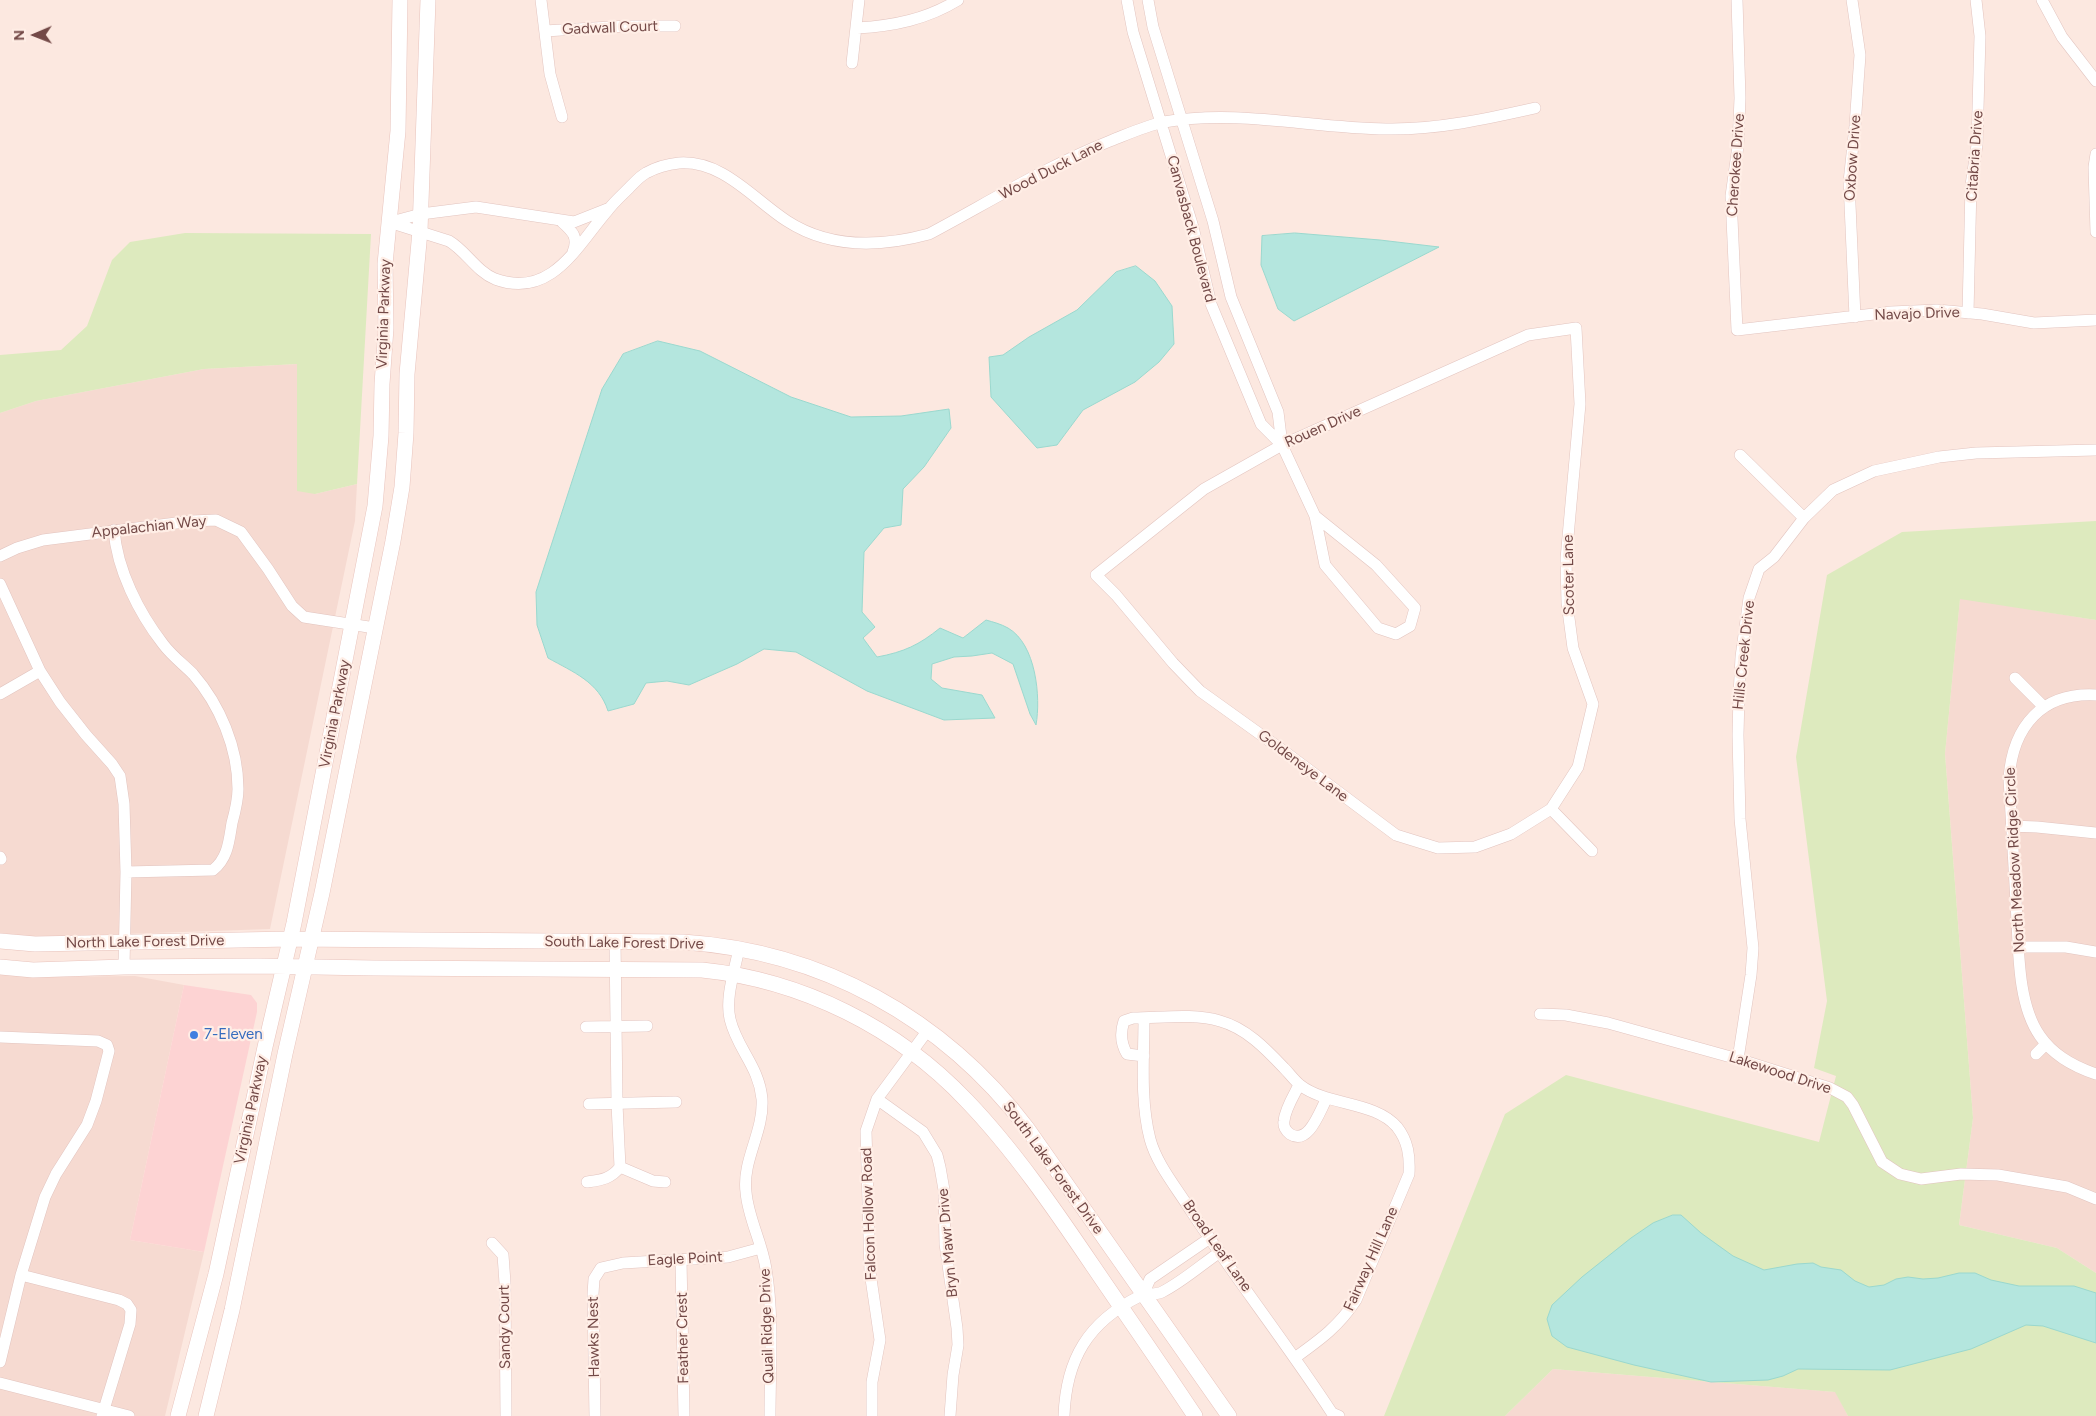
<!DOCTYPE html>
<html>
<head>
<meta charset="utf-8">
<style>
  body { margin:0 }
  #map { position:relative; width:2096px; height:1416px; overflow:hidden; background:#fce8e0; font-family:Figtree,sans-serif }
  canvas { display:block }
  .north { position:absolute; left:10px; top:10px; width:50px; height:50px; -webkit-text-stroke:4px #ffeee6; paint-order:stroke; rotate:269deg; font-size:14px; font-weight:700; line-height:20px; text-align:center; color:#734947 }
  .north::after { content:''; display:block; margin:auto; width:18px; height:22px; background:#734947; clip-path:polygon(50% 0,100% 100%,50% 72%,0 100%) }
</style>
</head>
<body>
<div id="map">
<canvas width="2096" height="1416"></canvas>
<div class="north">N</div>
</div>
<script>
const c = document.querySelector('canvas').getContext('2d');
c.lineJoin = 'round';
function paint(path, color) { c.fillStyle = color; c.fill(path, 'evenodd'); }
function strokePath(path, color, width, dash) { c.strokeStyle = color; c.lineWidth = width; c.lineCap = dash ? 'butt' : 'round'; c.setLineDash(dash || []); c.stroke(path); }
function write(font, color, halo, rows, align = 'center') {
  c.font = font + ' Figtree,sans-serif'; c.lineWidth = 4.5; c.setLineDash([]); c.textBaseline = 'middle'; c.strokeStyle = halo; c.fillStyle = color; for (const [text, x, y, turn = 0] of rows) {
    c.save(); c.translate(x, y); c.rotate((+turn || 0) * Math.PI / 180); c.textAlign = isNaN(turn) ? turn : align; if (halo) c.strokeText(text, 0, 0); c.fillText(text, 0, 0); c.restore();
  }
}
paint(new Path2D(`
  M297 364 315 494 357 484 355 521 270 929 37 937 0 933V413L36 401 204 369Z
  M1960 598 2096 620V1273L2057 1248 1959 1225 1973 1118 1945 754Z
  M0 974 26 977 135 976 184 985 130 1240 204 1252 165 1416H0Z
  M1553 1369 1836 1392 1848 1416H1505Z`), '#f6dad1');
paint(new Path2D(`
  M184 985 251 995 257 1003V1012L204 1252 130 1240Z`), '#fdd3d3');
paint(new Path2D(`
  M185 233 371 234 357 484 315 494 297 491V364L204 369 36 401 0 413V355L61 350 87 326 112 260 130 242Z
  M2096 521V620L1960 599 1945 754 1973 1118 1959 1225 2057 1248 2096 1273V1416H1848L1835 1392 1553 1369 1505 1416H1384L1505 1114 1566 1075 1819 1142 1836 1076 1814 1068 1827 1001 1796 757 1827 575 1902 532Z`), '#ddeabe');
const water = new Path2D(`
  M1295 233 1380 240 1439 247 1294 321 1278 309 1261 265 1262 236Z
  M1136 266 1155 281 1172 306 1174 344 1159 362 1135 382 1083 410 1057 445 1037 448 991 397 989 357 1003 355 1029 337 1077 310 1116 272Z
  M658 341 700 351 791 397 851 417 901 416 949 409 951 428 924 467 903 489 901 525 884 528 864 552 862 612 875 627 863 638 877 657C904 652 919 645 940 628L963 638 986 620C993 622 1001 624 1008 628 1036 644 1041 697 1036 725L1030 714 1013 664 992 653 972 656 954 657 932 664 931 679 942 688 982 695 995 718 944 720 867 691 796 652 764 649 737 664 689 685 667 681 646 683 634 704 608 711C599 682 573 672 548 658L537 625 536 592 602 389 623 354Z
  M1673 1215H1681L1701 1233 1733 1256 1764 1270 1797 1264 1813 1263 1821 1267 1841 1270 1855 1281 1869 1287 1884 1285 1896 1279 1908 1277 1923 1279 1938 1278 1959 1273H1975L1991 1280 2019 1286H2074L2096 1293V1343L2043 1326 2026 1325 1971 1349 1890 1370 1798 1369 1783 1376 1768 1380 1711 1382 1634 1365 1567 1347 1552 1336 1547 1319 1552 1305 1582 1277 1631 1238 1653 1223Z`);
paint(water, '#b4e6de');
strokePath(water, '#9ad8ce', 1);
const minor = new Path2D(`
  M541 0 550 74 562 117
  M1127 0 1133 32 1193 227 1211 304 1261 424 1282 445
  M1148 0 1153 27 1213 221 1231 297 1278 412 1282 445 1315 516 1376 565 1415 608 1410 626 1396 634 1378 628 1325 565 1315 516
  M1737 0 1740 98 1738 146 1731 196 1737 330 1891 312 1937 310 1982 314 2034 323 2096 320
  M1852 0 1860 55 1855 126 1849 182 1855 317
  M2042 0 2062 37 2096 81
  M857 28C894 26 927 19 958 0
  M545 31 627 26H675
  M852 63 859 0
  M2096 154 2094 167 2096 232
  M389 222 449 241C466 251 476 271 495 279 552 300 578 244 608 210 614 202 622 195 629 188 634 183 640 176 646 173 655 168 669 164 679 163 723 160 753 199 787 221 830 249 881 247 929 234 989 202 1047 166 1110 141 1128 134 1145 126 1164 122 1238 109 1311 128 1386 129 1436 130 1486 119 1535 108
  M391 222 421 214 476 207 574 222 607 209
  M562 222C572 231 579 237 573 252
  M1968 313 1971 185 1977 145 1980 36 1976 0
  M1576 328 1580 404 1566 559 1567 603 1573 648 1593 704 1578 767 1551 809 1511 834 1475 847 1438 848 1396 835 1285 752 1200 691 1173 663 1116 595 1096 575 1204 489 1282 445 1528 335Z
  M1740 455 1804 518
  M114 530C117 570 139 613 163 644 172 656 183 664 193 674 220 705 238 748 238 789 238 800 235 812 232 823 229 841 228 858 213 870L126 872
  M0 556 17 548 43 540 192 521 216 520 241 532 268 569 292 606 304 617 375 628
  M0 584 40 671 60 702 86 735 112 764 120 776 124 804 126 872 124 967
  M2015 678 2044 707
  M0 694 40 671
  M2096 695C2042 692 2013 726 2009 778 2011 819 2014 861 2016 903 2019 943 2016 1002 2040 1036 2053 1055 2075 1067 2096 1074
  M1551 809 1592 851
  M2011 826 2037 827 2096 833
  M0 857 1 859
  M615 940 617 1104 620 1167 653 1181 665 1182
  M2019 947H2066L2096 952
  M739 948C735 970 725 997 730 1019 737 1049 759 1066 762 1099 764 1132 742 1160 746 1192 748 1218 762 1242 766 1269 774 1317 770 1367 770 1416
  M1540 1014 1566 1015 1608 1023 1738 1059 1830 1088 1847 1097 1853 1105 1882 1162 1900 1174 1921 1179 1961 1174 1998 1175 2067 1187 2096 1199
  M1144 1018C1144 1057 1140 1100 1150 1139 1157 1165 1177 1188 1191 1211 1236 1279 1287 1344 1332 1413L1339 1416
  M586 1027 647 1026
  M0 1037 98 1041 107 1045 109 1051 96 1101 87 1125 56 1174 45 1197 21 1275 0 1362
  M2036 1054 2046 1044
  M1144 1056 1127 1054C1121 1044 1120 1033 1124 1021L1133 1018C1161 1018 1193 1013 1220 1021 1246 1028 1266 1049 1284 1068 1289 1073 1294 1080 1300 1085 1327 1106 1375 1101 1397 1127 1408 1141 1410 1156 1409 1174L1356 1300C1339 1326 1321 1339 1296 1357
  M1738 1059 1751 975 1753 948 1740 819 1738 735 1739 695 1741 657 1749 598 1759 569 1774 557 1804 518 1833 490 1874 471 1939 457 1976 453 2096 450
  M1299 1085C1294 1095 1285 1109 1284 1121 1283 1126 1286 1131 1290 1134 1309 1146 1320 1110 1327 1098
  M877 1099 923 1132 937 1155 940 1167 944 1190 945 1244 957 1328 958 1345 953 1375 950 1416
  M589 1104 676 1102
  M587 1182C601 1180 611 1179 620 1167
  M492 1243 503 1255 505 1283 506 1416
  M681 1259 684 1416
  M21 1275 119 1300 127 1304 131 1310 130 1324 102 1416
  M1143 1295 1150 1279 1210 1238
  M0 1383 129 1416
  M595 1416 593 1294 594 1279 601 1268 623 1263 728 1257 761 1248
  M872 1416V1382L880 1340 870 1272 866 1131 877 1099 928 1030
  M1064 1416C1066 1359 1088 1322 1140 1296 1147 1293 1156 1295 1162 1292 1182 1282 1201 1265 1220 1252`);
const secondary = new Path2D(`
  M0 941 35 944 290 939 683 942C822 951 943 1018 1027 1128L1229 1416
  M0 967 33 970 124 967 258 966 374 968 702 970C802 980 898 1028 967 1101 1014 1150 1055 1210 1093 1266 1127 1316 1162 1366 1195 1416
  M178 1416 216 1274 265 1047 294 923 375 506 381 436 382 384 386 328 385 264 398 131 400 0
  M206 1416 232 1310 285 1054 322 893 393 541 402 487 406 433 407 374 420 231 428 0`);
strokePath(minor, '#e2c4bf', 12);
strokePath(secondary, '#e8c3bc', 16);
strokePath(minor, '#fff', 11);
strokePath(secondary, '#fff', 15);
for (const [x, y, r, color] of [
  [194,1035,5,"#3f7fe0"]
]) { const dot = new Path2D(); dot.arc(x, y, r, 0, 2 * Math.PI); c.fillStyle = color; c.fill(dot); strokePath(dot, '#ffeee6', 2); }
write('15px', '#734947', '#ffeee6', [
  ["Gadwall Court",610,28,-2],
  ["Citabria Drive",1975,156,-86],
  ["Oxbow Drive",1853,158,-86],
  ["Cherokee Drive",1736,165,-86],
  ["Wood Duck Lane",1051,170,-27],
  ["Canvasback Boulevard",1191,229,75],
  ["Virginia Parkway",384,314,-88],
  ["Navajo Drive",1917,314,-2],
  ["Rouen Drive",1323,427,-24],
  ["Appalachian Way",149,527,-6],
  ["Scoter Lane",1569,575,-91],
  ["Hills Creek Drive",1744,655,-84],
  ["Virginia Parkway",335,714,-79],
  ["Goldeneye Lane",1303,766,37],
  ["North Meadow Ridge Circle",2015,860,-93],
  ["North Lake Forest Drive",145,942,-1],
  ["South Lake Forest Drive",624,943,1],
  ["Lakewood Drive",1780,1073,18],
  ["Virginia Parkway",251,1110,-78],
  ["South Lake Forest Drive",1053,1168,54],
  ["Falcon Hollow Road",869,1214,-92],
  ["Bryn Mawr Drive",948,1243,-95],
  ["Broad Leaf Lane",1217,1246,55],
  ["Eagle Point",685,1259,-3],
  ["Fairway Hill Lane",1371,1259,-66],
  ["Quail Ridge Drive",767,1326,-92],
  ["Sandy Court",505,1327,-91],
  ["Hawks Nest",594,1337,-91],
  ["Feather Crest",683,1338,-91]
]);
write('15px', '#366cbe', '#ffeee6', [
  ["7-Eleven",204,1035]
], 'left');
</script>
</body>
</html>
